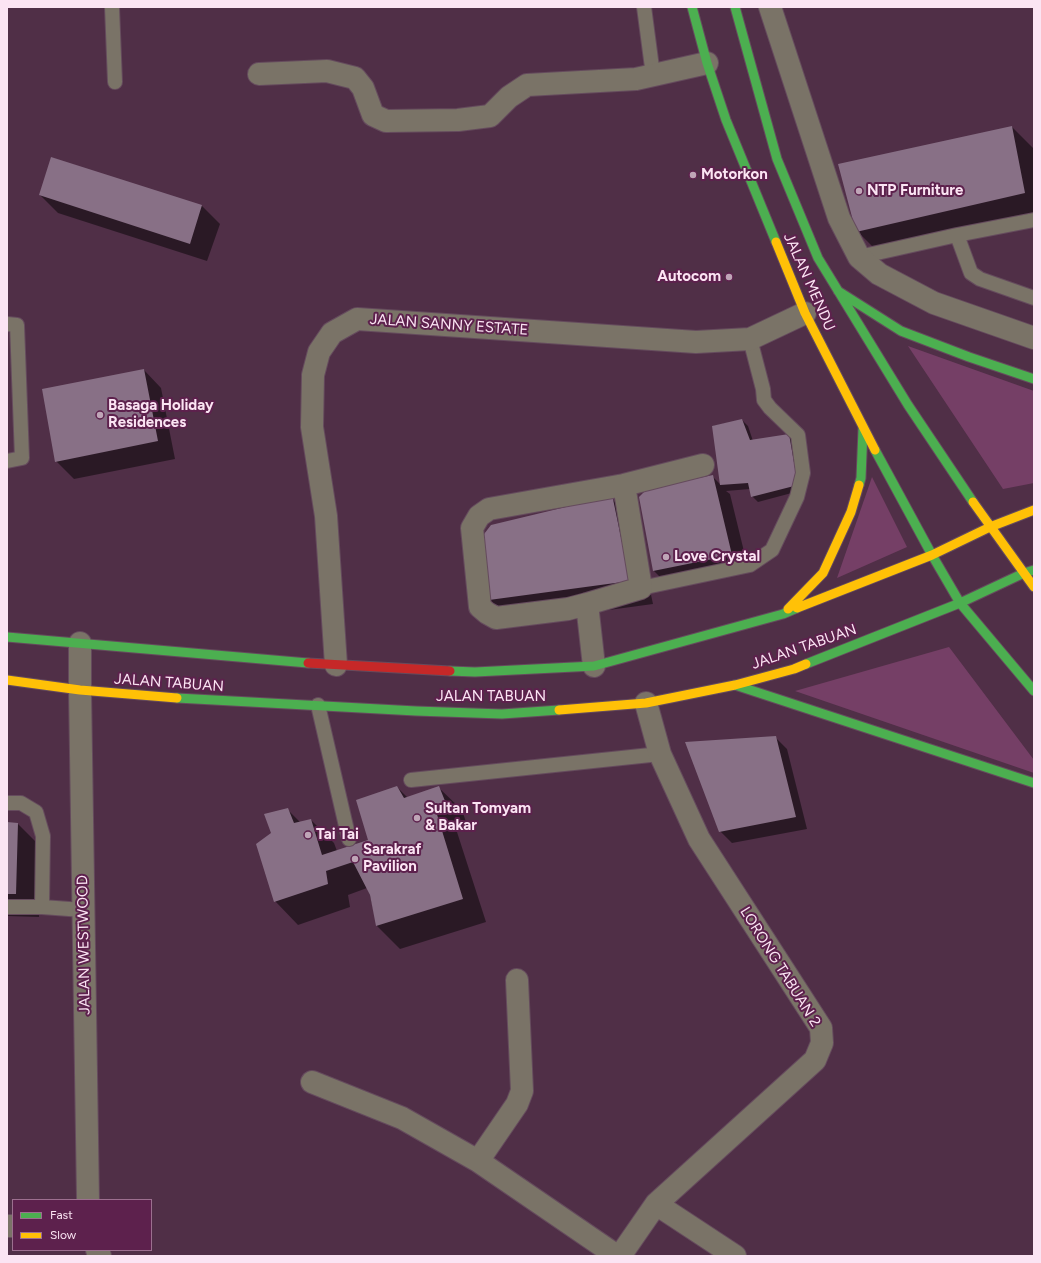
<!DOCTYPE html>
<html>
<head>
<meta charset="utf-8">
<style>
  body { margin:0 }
  #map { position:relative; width:1041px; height:1263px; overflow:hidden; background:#502f47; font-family:Figtree,sans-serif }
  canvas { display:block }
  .frame { position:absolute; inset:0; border:8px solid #fbe4f3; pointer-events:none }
  .legend { position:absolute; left:12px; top:1199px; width:140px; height:52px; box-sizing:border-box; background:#5d214d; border:1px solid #9c6f8f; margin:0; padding:5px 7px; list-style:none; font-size:12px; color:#fbe4f3 }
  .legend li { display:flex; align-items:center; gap:8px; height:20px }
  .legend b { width:20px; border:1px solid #9c6f8f }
</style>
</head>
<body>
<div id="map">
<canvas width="1041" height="1263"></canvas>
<div class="frame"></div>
<ul class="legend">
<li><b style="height:5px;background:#4caf50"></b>Fast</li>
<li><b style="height:5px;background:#ffc107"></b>Slow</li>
</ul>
</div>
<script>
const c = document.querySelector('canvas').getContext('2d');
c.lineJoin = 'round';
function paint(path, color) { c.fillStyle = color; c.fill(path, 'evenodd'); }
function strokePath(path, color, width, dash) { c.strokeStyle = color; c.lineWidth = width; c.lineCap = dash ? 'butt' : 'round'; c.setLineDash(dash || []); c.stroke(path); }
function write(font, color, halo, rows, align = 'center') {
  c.font = font + ' Figtree,sans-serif'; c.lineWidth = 4; c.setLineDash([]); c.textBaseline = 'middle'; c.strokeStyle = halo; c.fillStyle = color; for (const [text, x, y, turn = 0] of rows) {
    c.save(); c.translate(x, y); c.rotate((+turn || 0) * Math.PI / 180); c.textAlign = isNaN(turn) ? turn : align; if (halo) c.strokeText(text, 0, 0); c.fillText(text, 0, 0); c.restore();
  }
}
paint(new Path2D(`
  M908 346 1034 391V483L1003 489Z
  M872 477 907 547 837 578Z
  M949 647 1034 760V773L795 691Z`), '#753f66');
paint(new Path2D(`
  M1012 127 1034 149V219L880 254 857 231Z
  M52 158 202 206 220 224 207 261 58 213 40 195Z
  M144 370 161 388 175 459 74 479 56 461Z
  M742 420 748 426 753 441 789 435 794 441 803 490 758 502 752 496 750 489 726 491 730 494 749 572 672 589 654 571 640 498 712 476 721 485 713 426Z
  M613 500 636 524 653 604 513 623 490 600Z
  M775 737 787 749 807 829 732 843 720 831Z
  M397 787 408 798 438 787 462 810 467 825 457 832 486 922 400 949 377 926 370 895 367 888 348 895 350 907 298 925 275 901 272 834 287 809 301 823 311 820 334 843 337 851 370 841Z
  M7 823 18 824 41 847 39 917 7 916Z`), '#0007');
paint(new Path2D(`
  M1012 126 1025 193 856 232 838 164Z
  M51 157 202 205 190 244 39 195Z
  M144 369 158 441 55 462 42 389Z
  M742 419 750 440 789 434 798 485 751 497 748 483 720 485 712 426Z
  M713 475 732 555 653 571 639 497 647 489Z
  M599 499H613L630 581 489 600 481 538 491 525Z
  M776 736 796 817 719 832 685 742Z
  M397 786 404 798 439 786 445 801 435 808 463 899 376 926 370 895 353 862 326 871 328 884 274 902 256 844 271 833 264 814 288 808 294 823 311 819 322 855 368 840 356 800Z
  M7 822 18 823 16 894H7Z`), '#887086');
const lane = new Path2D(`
  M112 7 115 82
  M644 7 653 75
  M957 235 971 273 980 279 1034 298
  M859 257 957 235 1034 220
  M7 324 17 325 22 458 7 461
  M641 588 750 565 772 550 797 497 803 473 798 435 770 408 764 400 763 389 750 339
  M318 705 349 839
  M411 780 660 754
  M7 803H21L36 812 43 836 42 907
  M7 907H42L83 910`);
const street = new Path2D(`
  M770 7 839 218 859 257 879 274 934 303 1034 338
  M259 74 327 71 355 78 363 88 373 115 386 121 458 120 490 116 509 97 527 85 636 79 707 63
  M624 485 641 588 587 604 568 609 496 618 487 613 480 607 472 528 479 516 489 509 624 485 703 465
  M587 604 594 666
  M80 643V690L88 1200
  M336 665 326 516 312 427 313 375 319 352 332 333 357 319 696 342 750 339 805 313
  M312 1082 402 1118 478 1161 617 1256
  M478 1161 517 1104 522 1091 517 980
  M656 1204 735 1256
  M7 1226H13
  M97 1250 100 1256
  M620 1256 656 1204 815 1060 822 1043 821 1028 699 839 660 754 646 703`);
const fast = new Path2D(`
  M692 7 707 63 726 120 776 242
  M735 7 777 159 818 258 908 405 973 502
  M838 291 901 331 969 357 1034 379
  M875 450 932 555 960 603 1034 691
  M859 485 861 478 863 429
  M7 637 308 663
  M806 664 960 603 1024 573 1034 570
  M450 671 475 672 594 666 783 614 797 608
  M735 685 1034 783
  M177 698 416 711 502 714 559 710`);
const slow = new Path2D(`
  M776 242 805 313 875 450
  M973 502 1034 587
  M797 608 932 555 990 527 1034 510
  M788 609 823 573 851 512 859 485
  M7 680 80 690 177 698
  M559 710 646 703 735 685 794 669 806 664`);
const jam = new Path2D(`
  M308 663 450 671`);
strokePath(lane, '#654b5d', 16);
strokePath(street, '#654b5d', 24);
strokePath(fast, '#654b5d', 11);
strokePath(slow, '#654b5d', 11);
strokePath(jam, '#654b5d', 11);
strokePath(lane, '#7a7367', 14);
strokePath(street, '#7a7367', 22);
strokePath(fast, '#4caf50', 9);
strokePath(slow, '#ffc107', 9);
strokePath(jam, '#c62828', 9);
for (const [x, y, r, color] of [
  [693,175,4,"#bfa5b7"],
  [859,191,4,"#bfa5b7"],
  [729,277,4,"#bfa5b7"],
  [100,415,4,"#bfa5b7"],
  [666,557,4,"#bfa5b7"],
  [417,818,4,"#bfa5b7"],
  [308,835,4,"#bfa5b7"],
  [355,859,4,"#bfa5b7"]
]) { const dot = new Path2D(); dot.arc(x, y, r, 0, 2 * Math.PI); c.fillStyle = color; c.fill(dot); strokePath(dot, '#5d214d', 1.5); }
write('bold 15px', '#fbe4f3', '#5d214d', [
  ["Motorkon",701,175],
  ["NTP Furniture",867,191],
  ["Autocom",721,277,"right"],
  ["Basaga Holiday",108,406],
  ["Residences",108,423],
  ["Love Crystal",674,557],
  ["Sultan Tomyam",425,809],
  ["& Bakar",425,826],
  ["Tai Tai",316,835],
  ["Sarakraf",363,850],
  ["Pavilion",363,867]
], 'left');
write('15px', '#fbe4f3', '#5d214d', [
  ["JALAN MENDU",809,282,66],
  ["JALAN SANNY ESTATE",449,325,4],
  ["JALAN TABUAN",804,647,-19],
  ["JALAN TABUAN",169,683,4],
  ["JALAN TABUAN",491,697],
  ["JALAN WESTWOOD",84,945,-91],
  ["LORONG TABUAN 2",780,967,58]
]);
</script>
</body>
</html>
